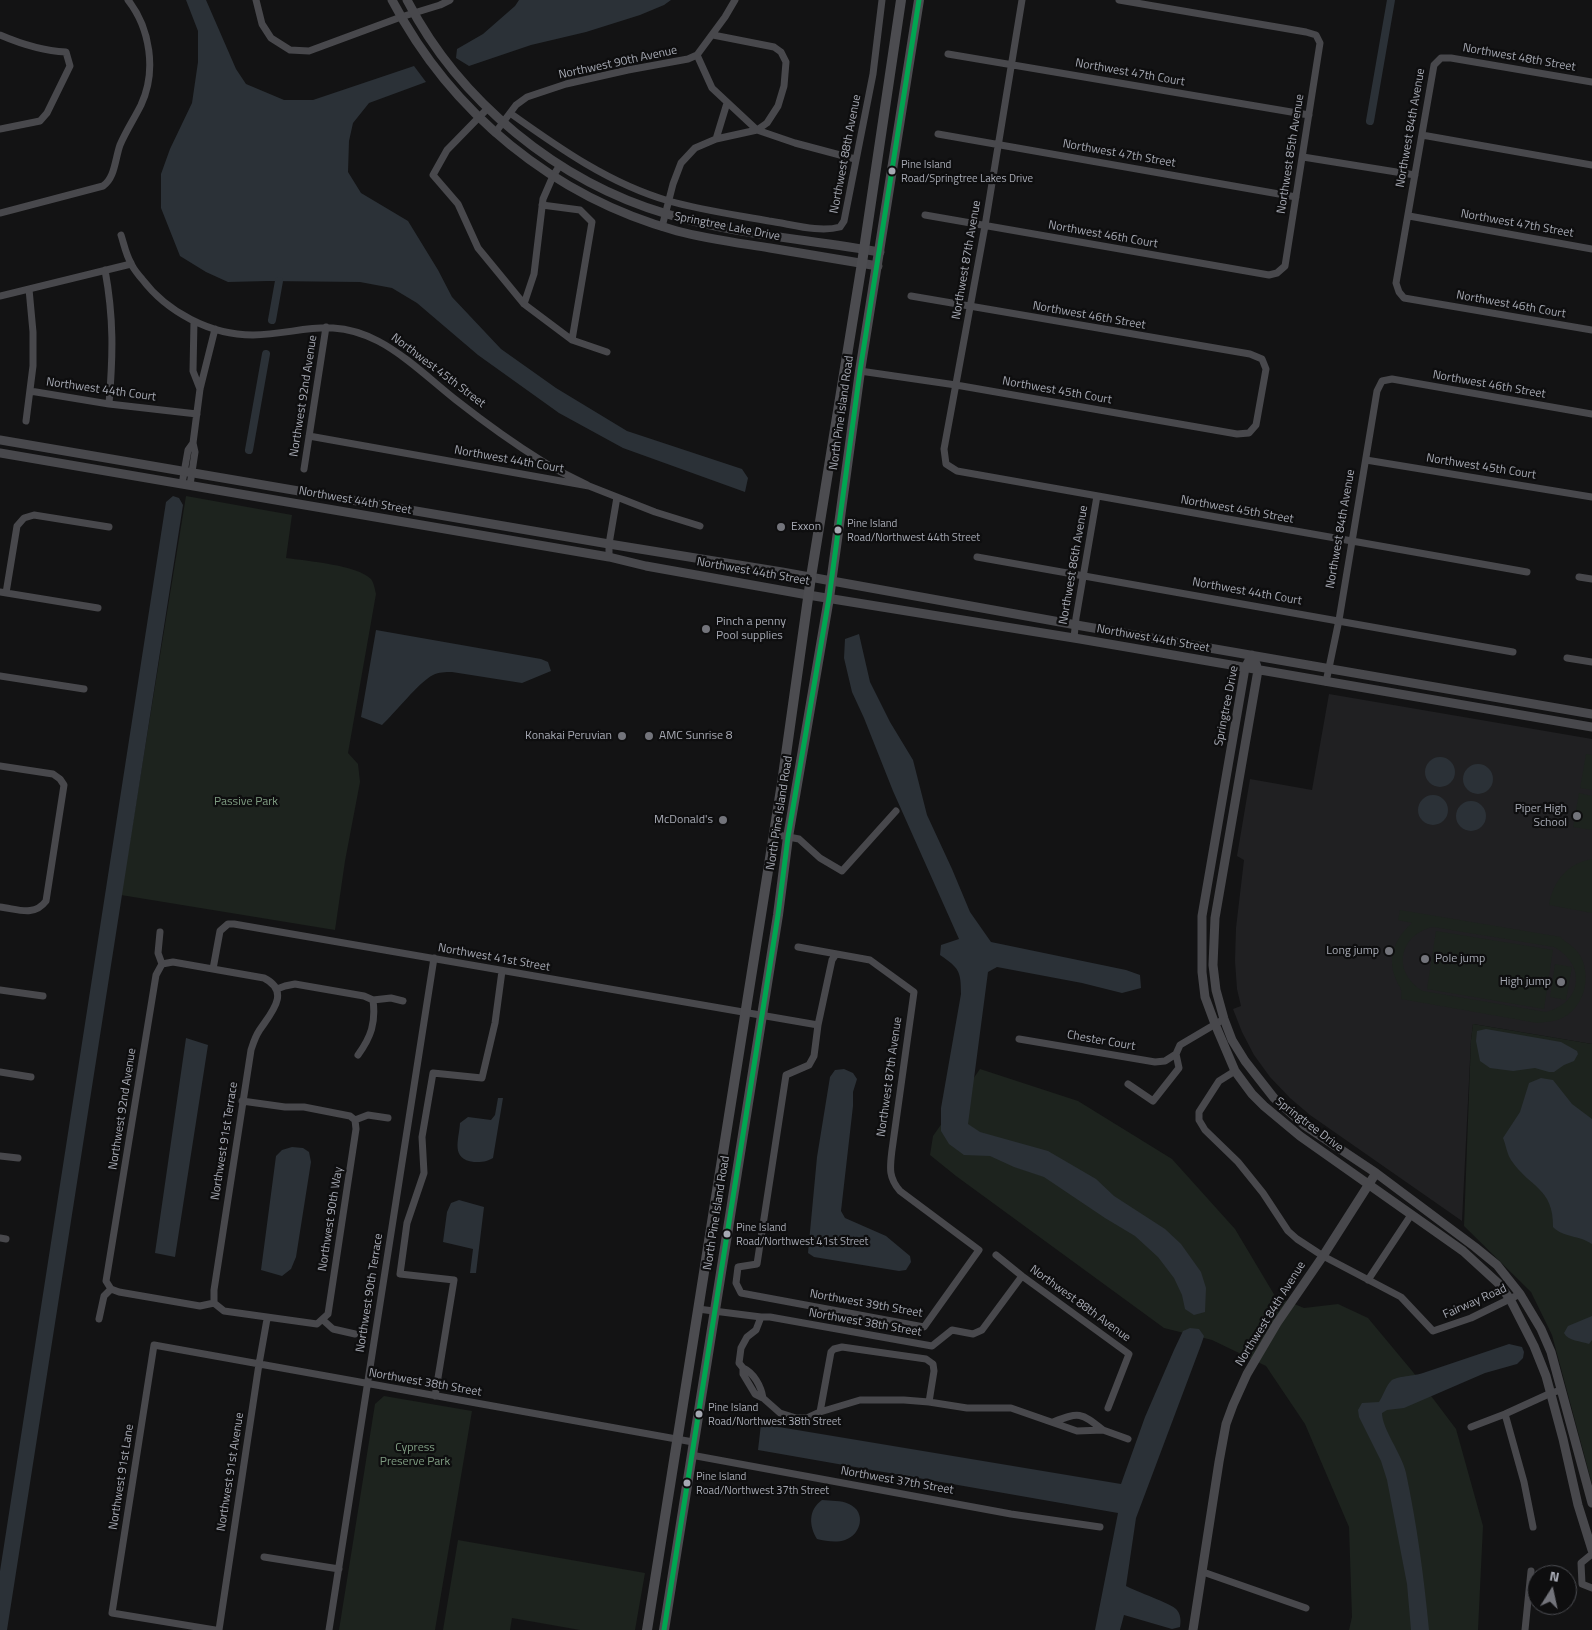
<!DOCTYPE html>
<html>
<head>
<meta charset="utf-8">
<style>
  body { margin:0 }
  #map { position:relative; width:1592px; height:1630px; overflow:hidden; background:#131314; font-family:"Titillium Web",sans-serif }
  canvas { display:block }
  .north { position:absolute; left:1527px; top:1565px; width:50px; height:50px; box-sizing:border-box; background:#0e0e0f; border:1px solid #4b4c51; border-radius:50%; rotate:10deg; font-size:14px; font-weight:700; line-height:20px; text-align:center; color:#a6a9b3 }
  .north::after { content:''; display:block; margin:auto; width:18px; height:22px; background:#73747b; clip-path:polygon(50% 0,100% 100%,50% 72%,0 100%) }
</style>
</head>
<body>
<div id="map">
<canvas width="1592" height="1630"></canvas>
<div class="north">N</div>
</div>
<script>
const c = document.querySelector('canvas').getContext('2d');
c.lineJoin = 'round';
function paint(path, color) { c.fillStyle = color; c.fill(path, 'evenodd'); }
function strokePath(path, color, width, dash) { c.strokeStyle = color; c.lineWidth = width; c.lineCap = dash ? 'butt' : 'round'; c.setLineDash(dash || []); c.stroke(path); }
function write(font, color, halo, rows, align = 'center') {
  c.font = font + ' "Titillium Web",sans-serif'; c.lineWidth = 4.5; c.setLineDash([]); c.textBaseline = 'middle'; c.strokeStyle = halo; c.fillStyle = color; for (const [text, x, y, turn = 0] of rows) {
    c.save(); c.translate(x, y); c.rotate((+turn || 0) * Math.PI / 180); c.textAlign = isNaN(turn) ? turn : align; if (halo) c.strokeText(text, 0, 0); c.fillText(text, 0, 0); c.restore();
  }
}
paint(new Path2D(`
  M1329 694 1592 739V1044L1473 1024 1471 1040 1462 1221 1310 1115 1290 1098 1270 1077 1254 1055 1242 1032 1233 1009 1241 1006 1237 989 1235 961 1236 928 1244 860 1237 856 1250 779 1312 790Z`), '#202022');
paint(new Path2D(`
  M186 496 292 515 286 558C307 561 357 565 371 579 374 583 375 590 376 594L348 753 358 764 360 782 345 861 335 930 121 895Z
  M1586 754 1592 755V790L1580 788Z
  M1579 793 1592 796V830L1573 827Z
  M1592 859V913L1549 905C1553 881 1568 863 1592 859Z
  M1400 910 1561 937 1562 939C1569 944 1577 949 1581 957 1592 979 1583 1010 1560 1019 1552 1022 1545 1022 1537 1023L1401 999C1403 987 1399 988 1395 977 1387 956 1396 937 1412 923L1398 920ZM1433 927 1554 947C1587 965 1582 1003 1546 1012L1423 991C1392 973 1398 935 1433 927Z
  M1436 931 1553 950 1544 1009 1427 989Z
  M1555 964 1572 967 1566 1000 1550 997Z
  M1473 1024 1592 1044V1484L1552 1335 1531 1292 1464 1226 1471 1040Z
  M980 1069 1078 1101 1172 1159 1235 1229 1275 1296 1304 1308 1338 1304 1368 1318 1413 1372 1456 1429 1483 1526 1478 1630H1349L1352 1617 1349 1527 1305 1424 1266 1366 1212 1340 1164 1328 956 1176 930 1155 933 1136Z
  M384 1396 472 1411 435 1630H339L375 1404Z
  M458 1540 645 1573 635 1630H580L512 1618 510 1630H443Z`), '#1d231e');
paint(new Path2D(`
  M186 0H206L236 69 246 84 284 100H313L414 66 426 82 369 103 353 123 349 141 348 172 361 193 408 221 438 270 452 297 501 349 556 388 627 431 742 469 748 478 745 492 623 448 559 413 478 355 417 303 392 288 360 282 268 281 228 282 206 272 180 256 161 208V174L170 149 192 103 198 62V31Z
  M519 0H671L664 5 640 15 586 32 531 45 469 66 456 58 457 49 483 34 515 6Z
  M173 496 179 498 183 505 7 1630H0V1571L166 502Z
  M376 630 541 659 548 662 551 671 522 683 452 672C445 672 439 672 433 675 419 682 395 713 382 725L361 717Z
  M859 634 870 682 890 722 913 760 927 815 952 869 970 912 991 942 1126 970 1140 975 1141 988 1122 993 1082 983 997 967 988 972 968 1124 980 1132 1048 1151 1096 1179 1114 1196 1165 1229 1181 1244 1201 1272 1206 1288 1205 1312 1194 1315 1185 1309 1182 1295 1174 1278 1158 1257 1135 1236 1105 1218 1044 1177 1014 1167 990 1156 964 1155 949 1144 941 1131V1108L961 994C961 971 959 968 940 955L941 945 959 939 893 791 864 718 852 692 844 658 845 639Z
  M1425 772a15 15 0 1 1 30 0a15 15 0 1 1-30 0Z
  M1463 779a15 15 0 1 1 30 0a15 15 0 1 1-30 0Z
  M1418 810a15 15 0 1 1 30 0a15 15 0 1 1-30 0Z
  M1456 816a15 15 0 1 1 30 0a15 15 0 1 1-30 0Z
  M1486 1029 1561 1042 1577 1051 1578 1054 1574 1061 1564 1065 1554 1072H1549L1535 1068 1513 1071 1490 1068 1480 1061 1476 1041 1477 1031Z
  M186 1038 208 1045 175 1257 155 1253Z
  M844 1069 853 1073 857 1079 853 1092V1106L841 1211 845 1218 886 1236 910 1256 911 1262 906 1270 899 1271 814 1257 808 1253 817 1157 830 1077 835 1070Z
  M1541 1078 1553 1080 1572 1104 1592 1119V1244C1579 1235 1564 1238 1553 1227 1554 1188 1529 1187 1511 1160 1507 1154 1506 1145 1503 1138L1520 1112 1529 1083Z
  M498 1098H503L493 1158C486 1162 483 1162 474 1162 450 1159 459 1140 460 1123L468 1117 491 1120 495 1115Z
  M292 1147 303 1148 309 1152 311 1162 296 1257 291 1269 282 1276 261 1270 276 1156 282 1150Z
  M459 1200 484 1207 476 1273H470L473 1249 443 1242 447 1212 451 1203Z
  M1592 1316V1340L1589 1344C1581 1341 1568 1341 1564 1333L1568 1326Z
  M1190 1328 1199 1329 1204 1336 1201 1345 1136 1518 1126 1586C1135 1591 1172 1604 1176 1609 1181 1614 1181 1621 1180 1627L1172 1629 1124 1615 1120 1630H1095L1118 1513 758 1450 761 1424 1121 1484 1145 1417 1174 1350 1183 1331Z
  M1509 1344 1522 1347 1524 1352 1523 1358 1517 1364 1485 1373 1404 1408 1387 1410 1382 1413C1382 1429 1402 1454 1406 1473 1417 1525 1424 1577 1429 1630H1411L1407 1584 1387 1480 1381 1461 1359 1417 1358 1410 1362 1403 1379 1402C1383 1396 1386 1386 1391 1381 1396 1376 1415 1376 1423 1373Z
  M822 1500C831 1501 841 1500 849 1504 867 1512 861 1535 845 1540 836 1543 826 1541 817 1539 809 1526 808 1510 822 1500Z`), '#2b3137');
strokePath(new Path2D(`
  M1370 121 1391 0
  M272 320 279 281
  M249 450 266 354`), '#2b3137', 8);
strokePath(new Path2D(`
  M256 0 262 24 271 38 290 50 309 51 401 17 440 5 450 0
  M1022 0 985 226 944 449 946 464 957 471 1527 572
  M0 35C21 44 43 51 66 52L70 66 47 113 40 121 0 129
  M948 54 1309 115
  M697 55 712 88 757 130 795 143 855 159
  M1592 82 1451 58H1441L1434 65 1396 283 1399 292 1404 298 1592 330
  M488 108 447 150 433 175 458 204 478 248 524 304 572 340 607 352
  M510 113C559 148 610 184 669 201 701 210 736 215 769 221 791 224 819 233 840 227L844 221 873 74 882 0
  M495 133 516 105 527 97 566 84 628 70 688 59 697 55 725 17 735 0
  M938 134 1296 197
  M1422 135 1592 165
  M716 139 727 103
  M1303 157 1415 175
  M542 205 580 210 592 222 572 340
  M0 213 103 186C115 178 115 159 120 145 126 131 134 119 141 105 157 71 150 28 128 0
  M925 215 1269 275 1277 273 1285 266 1320 43 1316 35 1306 32 1119 0
  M1409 216 1592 249
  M662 227 673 184 681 163 695 148 716 139 757 130 767 123 778 106 784 86 786 62 781 52 774 47 713 35
  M121 235C124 244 126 255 131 263 133 269 138 274 142 279 167 312 210 335 253 335 301 334 330 316 378 341 405 355 432 381 456 400 484 422 513 443 542 461 557 471 574 478 589 486
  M105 270C114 319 113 355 109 404
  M0 296 131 264
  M524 304 534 274 543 199 553 176 560 165
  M194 321 193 371 200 389
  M860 371 956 385 1237 434 1249 433 1256 425 1266 369 1262 359 1250 354 911 296
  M30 391 109 404 197 414
  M26 421 33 366V332L29 289
  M309 436 589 486 655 512 700 526
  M1366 460 1592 497
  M304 469 326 327
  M182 484 188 450 193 443
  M190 485 195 452 193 443 200 389 215 329
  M609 557V544L617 497
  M977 557 1513 652
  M1579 577 1592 579
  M0 592 98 608
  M6 593 17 526 24 518 34 515 109 527
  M1074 638 1076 618 1097 496
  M1567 658 1592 662
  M0 676 84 689
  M1326 682 1339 620 1377 391 1382 381 1392 379 1592 414
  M0 766 53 774 60 779 64 785 46 901C34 917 18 909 0 907
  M773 834 799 839 820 858 842 871 896 811
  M798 947 870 960 914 992 892 1150C890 1167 888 1177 900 1191L979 1250 924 1327 741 1293 736 1283 738 1267 757 1264 786 1075 809 1065 814 1056 818 1025 832 960 836 954
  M162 964 173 962 264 978C292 992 270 1014 259 1031 255 1037 253 1044 251 1050L214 1290V1303
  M213 969 220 931 228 924H234L818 1025
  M277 989 285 986 295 984 364 996 373 1000C376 1023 371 1037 358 1055
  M0 990 43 996
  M373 1000 391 998 403 1001
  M1019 1039 1155 1062 1165 1061 1176 1054
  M1235 1071 1219 1081 1199 1112V1120L1205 1130 1238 1162 1263 1193 1288 1231 1297 1239 1323 1256 1401 1297 1433 1331 1471 1318 1520 1294
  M0 1072 31 1077
  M1128 1084 1153 1101 1179 1068 1176 1054 1180 1045 1224 1019
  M242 1101 285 1107H304L350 1116 355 1120
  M355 1120 368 1115 388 1118
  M0 1156 18 1158
  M0 1238 6 1239
  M996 1255 1022 1276 1129 1354 1108 1408
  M1368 1280 1411 1215
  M111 1289 119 1292 200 1306 214 1303 224 1311 317 1324 328 1314 356 1129 355 1120
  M111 1289 106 1281 156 975 162 964 158 953 160 932
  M698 1309 761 1317H770L932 1346 952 1330 973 1334 982 1330 1022 1276
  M761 1317 756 1330 747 1337 741 1348 739 1363 743 1368V1374L755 1394 763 1398 780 1413 796 1418H807L820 1412 860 1400H904L929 1402 967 1408H1011L1077 1431 1103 1430 1128 1439
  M99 1319 104 1296 111 1289
  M323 1320 333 1329 355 1334
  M743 1368C754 1373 761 1386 763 1398
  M435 1396 454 1280 400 1274 407 1223 424 1173 422 1137 433 1073 482 1078 495 1023 502 971
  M820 1412 831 1352 834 1349 842 1347 926 1359 933 1364 934 1371 929 1402
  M1505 1414 1524 1482 1533 1527
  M1053 1422C1080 1412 1080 1412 1103 1430
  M1471 1427 1505 1414 1551 1393 1561 1390
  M691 1455 1011 1514 1100 1527
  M1592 1554 1581 1563 1582 1584 1592 1588
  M264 1557 339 1569
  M1203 1572 1306 1608
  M215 1630 112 1613 154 1345 693 1442
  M219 1630 259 1364 267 1319
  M329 1630 434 958
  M1525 1630 1531 1571`), '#48484c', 7);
strokePath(new Path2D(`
  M392 0C451 113 554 197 677 231 707 239 739 243 770 248 806 254 842 260 878 266
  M407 0C459 101 558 182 667 214 736 235 809 239 880 252
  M0 440 609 544 782 572 1082 626 1592 714
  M0 453 609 557 646 566 808 595 1080 639 1592 727
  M1252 655 1245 668 1202 916V972L1205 997 1215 1024 1235 1071 1252 1094 1264 1106 1300 1136 1463 1251 1498 1283 1510 1299 1534 1346 1546 1376 1563 1439 1578 1505 1592 1550
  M1256 664 1258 670 1215 918 1213 965 1216 990 1224 1019 1232 1040 1245 1061 1274 1098 1304 1125 1376 1173 1475 1247 1497 1265 1520 1294 1541 1329 1551 1352 1592 1503
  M1193 1630 1219 1462 1226 1424 1233 1405 1247 1374 1277 1323 1323 1256 1376 1173`), '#48484c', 9);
strokePath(new Path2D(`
  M647 1630 782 783 811 577 862 263 901 0
  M664 1630 778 915 788 837 829 598 860 371 919 0`), '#4c4c50', 10);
strokePath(new Path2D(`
  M664 1630 778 915 788 837 829 598 860 371 919 0`), '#00a651', 5);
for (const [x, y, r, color] of [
  [892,171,4.5,"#a6a9b3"],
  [781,527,5,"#73747b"],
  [838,530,4.5,"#a6a9b3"],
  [706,629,5,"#73747b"],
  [622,736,5,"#73747b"],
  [649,736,5,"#73747b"],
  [1577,816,5,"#73747b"],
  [723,820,5,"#73747b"],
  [1389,951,5,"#73747b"],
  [1425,959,5,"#73747b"],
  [1561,982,5,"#73747b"],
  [727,1234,4.5,"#a6a9b3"],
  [699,1414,4.5,"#a6a9b3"],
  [687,1483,4.5,"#a6a9b3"]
]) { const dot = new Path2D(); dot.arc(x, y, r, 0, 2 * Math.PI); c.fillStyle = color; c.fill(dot); strokePath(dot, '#0e0e0f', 2); }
write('11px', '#a6a9b3', '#0e0e0f', [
  ["Pine Island",901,165],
  ["Road/Springtree Lakes Drive",901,179],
  ["Pine Island",847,524],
  ["Road/Northwest 44th Street",847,538],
  ["Pine Island",736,1228],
  ["Road/Northwest 41st Street",736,1242],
  ["Pine Island",708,1408],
  ["Road/Northwest 38th Street",708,1422],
  ["Pine Island",696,1477],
  ["Road/Northwest 37th Street",696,1491]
], 'left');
write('12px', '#a6a9b3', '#0e0e0f', [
  ["Northwest 48th Street",1519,58,10],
  ["Northwest 90th Avenue",618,63,-12],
  ["Northwest 47th Court",1130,73,10],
  ["Northwest 84th Avenue",1411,128,-80],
  ["Northwest 88th Avenue",846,154,-79],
  ["Northwest 47th Street",1119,154,10],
  ["Northwest 85th Avenue",1291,154,-81],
  ["Northwest 47th Street",1517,224,10],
  ["Springtree Lake Drive",727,227,11],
  ["Northwest 46th Court",1103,235,10],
  ["Northwest 87th Avenue",967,260,-80],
  ["Northwest 46th Court",1511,305,10],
  ["Northwest 46th Street",1089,316,10],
  ["Northwest 45th Street",438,371,37],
  ["Northwest 46th Street",1489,385,10],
  ["Northwest 44th Court",101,390,8],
  ["Northwest 45th Court",1057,391,10],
  ["Northwest 92nd Avenue",304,396,-81],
  ["North Pine Island Road",842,413,-82],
  ["Northwest 44th Court",509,460,10],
  ["Northwest 45th Court",1481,467,9],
  ["Northwest 44th Street",355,501,10],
  ["Northwest 45th Street",1237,510,10],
  ["Northwest 84th Avenue",1341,529,-80],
  ["Northwest 86th Avenue",1074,565,-80],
  ["Northwest 44th Street",753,572,10],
  ["Northwest 44th Court",1247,592,10],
  ["Northwest 44th Street",1153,639,10],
  ["Springtree Drive",1227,706,-79],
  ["North Pine Island Road",780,813,-81],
  ["Northwest 41st Street",494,958,10],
  ["Chester Court",1101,1041,10],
  ["Northwest 87th Avenue",890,1077,-82],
  ["Northwest 92nd Avenue",123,1109,-81],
  ["Springtree Drive",1309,1125,37],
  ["Northwest 91st Terrace",225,1141,-81],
  ["North Pine Island Road",717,1213,-81],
  ["Northwest 90th Way",331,1219,-81],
  ["Northwest 90th Terrace",370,1293,-81],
  ["Fairway Road",1475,1302,-24],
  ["Northwest 39th Street",866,1304,10],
  ["Northwest 88th Avenue",1080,1304,36],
  ["Northwest 84th Avenue",1271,1314,-58],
  ["Northwest 38th Street",865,1323,10],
  ["Northwest 38th Street",425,1383,10],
  ["Northwest 91st Avenue",231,1472,-81],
  ["Northwest 91st Lane",122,1477,-81],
  ["Northwest 37th Street",897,1481,10]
]);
write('12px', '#a6a9b3', '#0e0e0f', [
  ["Exxon",791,527,"left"],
  ["Pinch a penny",716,622,"left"],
  ["Pool supplies",716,636,"left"],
  ["Konakai Peruvian",612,736],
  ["AMC Sunrise 8",659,736,"left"],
  ["Piper High",1567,809],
  ["School",1567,823],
  ["McDonald's",713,820],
  ["Long jump",1379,951],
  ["Pole jump",1435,959,"left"],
  ["High jump",1551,982]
], 'right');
write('12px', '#7f9c82', '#0e0e0f', [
  ["Passive Park",246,802],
  ["Cypress",415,1448],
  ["Preserve Park",415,1462]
]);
</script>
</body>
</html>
